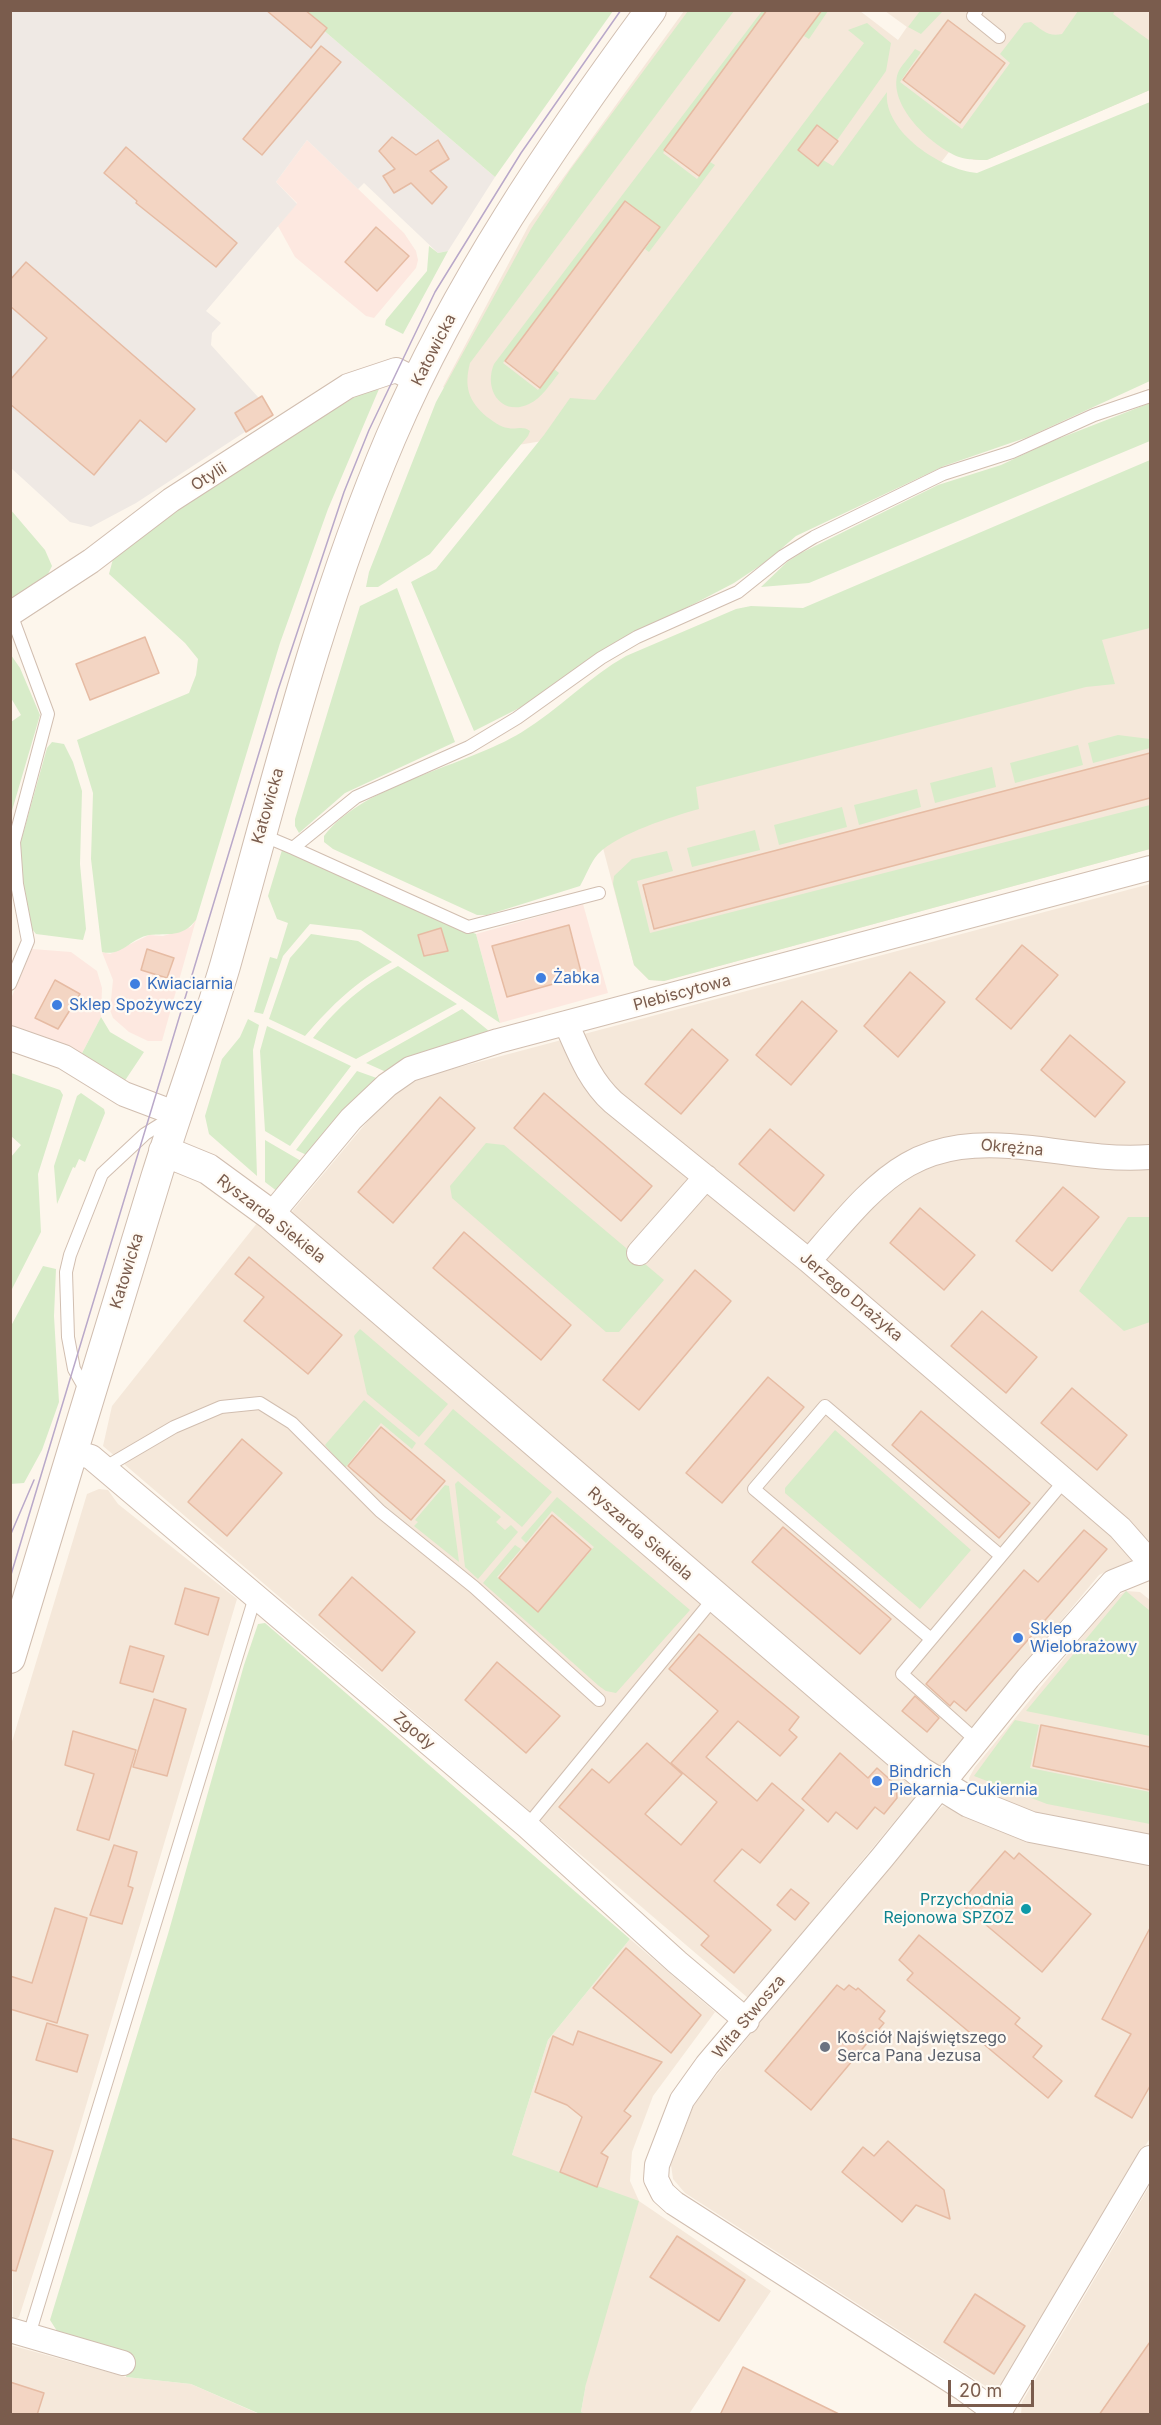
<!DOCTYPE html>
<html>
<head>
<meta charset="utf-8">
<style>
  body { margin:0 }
  #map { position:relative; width:1161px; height:2425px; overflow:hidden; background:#fdf6ec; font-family:Inter,sans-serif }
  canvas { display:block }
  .frame { position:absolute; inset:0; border:12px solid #7a5c4d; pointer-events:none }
  .scale { position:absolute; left:948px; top:2380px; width:86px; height:27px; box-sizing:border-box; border:3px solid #7a5c4d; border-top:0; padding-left:8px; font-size:18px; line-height:21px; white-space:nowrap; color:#7a5c4d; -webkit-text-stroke:4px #fffaf3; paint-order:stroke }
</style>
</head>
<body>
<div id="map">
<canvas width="1161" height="2425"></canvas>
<div class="frame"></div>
<div class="scale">20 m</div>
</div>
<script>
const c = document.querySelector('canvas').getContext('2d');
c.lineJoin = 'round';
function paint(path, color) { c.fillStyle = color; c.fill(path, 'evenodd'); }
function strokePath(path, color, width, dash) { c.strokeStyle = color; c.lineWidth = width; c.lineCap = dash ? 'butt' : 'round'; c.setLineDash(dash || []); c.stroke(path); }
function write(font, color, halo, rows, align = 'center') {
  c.font = font + ' Inter,sans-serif'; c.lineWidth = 4.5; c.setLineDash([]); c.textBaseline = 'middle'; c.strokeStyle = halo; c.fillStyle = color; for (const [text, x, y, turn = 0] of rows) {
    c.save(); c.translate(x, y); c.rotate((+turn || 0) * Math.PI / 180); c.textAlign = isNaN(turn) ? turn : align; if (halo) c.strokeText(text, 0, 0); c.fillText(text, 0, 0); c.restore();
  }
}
paint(new Path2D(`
  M684 11H860L898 40 907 27 885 11H1150V90L987 160H974L949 152 754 406 518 445 443 387 529 225Z
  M1150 602V849L664 981 649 980 634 965 599 833 798 724Z
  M1150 884V1552L1099 1575 748 1998 103 1446 112 1406 258 1222 273 1234 377 1110 399 1091 422 1077Z
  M99 1489 108 1490 118 1504 237 1599 71 2156 19 2317 13 2321 11 1745 84 1504 87 1494Z
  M1126 1591 1140 1592 1150 1600V1836L1049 1816 993 1801 970 1787 969 1778 975 1767 1113 1599Z
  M943 1806 1150 1861V2138L1002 2383 995 2389H990L685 2193 673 2179 671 2165 693 2107 706 2088 931 1816Z
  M630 1939 715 2012 653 2096 632 2152 630 2181 639 2201 771 2291 689 2414H586L581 2412 586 2384 512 2155 548 2040Z
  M1150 2185V2414H1021L1022 2402Z
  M10 2345 126 2377 191 2384 259 2414H11Z`), '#f5e8da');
paint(new Path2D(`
  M307 140 404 233 416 251 418 260 416 268 374 318 366 316 295 257 278 226 297 203 276 182Z
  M583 904 608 993 500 1023 476 934Z
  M196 920 162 1041H148L129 1032 113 1018 110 1010 113 980 102 952 110 954 149 935 163 936 191 927Z
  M32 949 71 952 97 971 102 988 101 1017 80 1057 11 1029 10 1001Z`), '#fde8e0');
paint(new Path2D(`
  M10 11H301L495 177 448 251 438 253 364 183 358 189 307 140 276 182 297 204 206 311 221 323 212 333 211 345 258 397 271 415 136 503 91 527 70 522 11 468Z`), '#efe9e4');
paint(new Path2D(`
  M301 11H613L495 177Z
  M688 11H734L470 363C464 386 468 401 487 417 493 421 500 427 508 428 517 430 522 425 530 431L528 436 430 554 378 587H366L369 572 436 402 531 229 570 170Z
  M762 11H768L663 153 697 179 710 162 715 165 649 252 645 249 659 229 624 203 503 363 538 390 554 369 559 373C550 384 542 398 529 404 502 417 483 390 494 364Z
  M806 11H828L809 39 804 36 816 18Z
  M920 11H943L921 34 908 27Z
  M1078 11H1115L1113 14 1150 41V90L987 160C978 160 968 160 959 157 932 146 890 108 897 76 899 67 910 57 915 49L921 52 900 82 962 129 1010 63 1000 54 1024 23 1031 22C1042 30 1048 37 1062 34Z
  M867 23 891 43 886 71 823 160 833 166 887 92C883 132 942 170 977 173L1150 102V381L1028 437 944 466 796 536 767 561 734 583 592 657 537 699 474 731 411 582 436 569 544 435 570 398 595 400 864 43 848 30Z
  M429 246 438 253 448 251 403 334 385 325 386 320 427 271Z
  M379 389 328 509 280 643 196 920C182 938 168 933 149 935 131 938 122 957 102 952L91 859 93 793 77 740 189 693 196 675 198 659 185 643 109 574 113 559 200 492 358 395Z
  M1150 403V441L809 583 761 587 787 562 801 553 938 485 1001 465 1050 442Z
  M1150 460V628L1102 640 1115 684 1086 687 696 787 699 809C671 817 619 833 598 854 590 863 586 876 580 886L487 915H477L333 849 324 842V836C365 783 465 767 522 732 559 709 589 677 626 656L736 609 751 606 803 608Z
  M10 509 45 550 52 566 48 574 11 600Z
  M397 588 455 742 345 793 299 833 295 826V819L360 606Z
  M11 655 20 668 40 715 11 814V722L21 715 11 698Z
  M1118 735 1150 739V748L1093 763 1088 743Z
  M52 742 64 744 73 762 82 791 80 864 86 929 83 940 36 934 32 929 23 891 19 848 47 748Z
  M1078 745 1083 765 1015 783 1010 763Z
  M992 767 996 787 935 803 930 783Z
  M917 789 921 807 859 825 854 805Z
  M1150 805V849L664 981 649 980 634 965 613 884 614 876 632 859 667 851 673 871 637 881 650 933Z
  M842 807 847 827 779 845 774 825Z
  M755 830 760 850 692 867 687 848Z
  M282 850 476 934 500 1023 361 930 310 924 283 956 263 1014 254 1012 270 957 277 959 288 923 277 919 268 896Z
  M311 934 358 941 392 962C354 983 333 1004 305 1036L269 1019 290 958Z
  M398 966 457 1004 356 1059 313 1038C341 1004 359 988 398 966Z
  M462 1009 489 1031 491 1037 393 1075 366 1063Z
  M101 1017 110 1032 144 1052 122 1085 80 1057Z
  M248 1019 259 1025 253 1050 257 1176 209 1134 205 1116 222 1059 240 1037Z
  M267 1026 351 1066 290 1146 265 1131 260 1051Z
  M357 1071 385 1081 313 1158 296 1150Z
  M11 1073 60 1090 63 1095 38 1174 41 1232 11 1291V1157L21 1145 11 1136Z
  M81 1093 104 1109 105 1113 85 1162 79 1159 75 1168 73 1167 57 1204 54 1166 77 1096Z
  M265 1140 308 1165 282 1195 265 1182Z
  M486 1143 504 1145 664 1280 619 1332H606L452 1198 450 1186Z
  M1128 1217H1150V1322L1124 1331 1079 1291Z
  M43 1266 56 1269 54 1316 59 1402 42 1450 24 1483 10 1484 11 1326Z
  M360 1329 448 1404 419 1437 367 1394 354 1336Z
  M364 1400 416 1443 412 1449 381 1423 345 1468 325 1445Z
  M453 1409 552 1492 522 1527 424 1444Z
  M835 1430 971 1550 920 1609 785 1493V1488Z
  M458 1481 501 1517 496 1522 505 1530 511 1525 518 1532 478 1579 465 1567 455 1484Z
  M445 1485 449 1486 459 1562 414 1526 418 1522 415 1520Z
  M557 1497 690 1610 616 1693 606 1691 599 1686 483 1583 515 1545 521 1549 497 1577 538 1612 594 1547 552 1511 526 1543 521 1538Z
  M1126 1591 1150 1611V1736L1026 1711Z
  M265 1623 630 1939 548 2040 512 2155 639 2201 586 2384 581 2412 586 2414H260L191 2384 126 2377 132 2355 57 2331 50 2320 168 1934 244 1665 258 1624Z
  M1015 1720 1039 1725 1030 1768 1150 1792V1824L1047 1804 974 1776Z`), '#d8ecc9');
const building = new Path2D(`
  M266 10H305L327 28 311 48Z
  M767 10H822L699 176 664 150Z
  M948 20 1005 63 960 123 903 80Z
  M321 46 341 62 262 155 243 139Z
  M817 125 838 141 818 166 798 150Z
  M392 137 416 155 438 140 449 159 430 171 447 187 432 204 411 183 394 193 383 176 395 169 379 151Z
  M126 147 237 243 216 267 136 203 137 201 104 173Z
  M625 201 660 227 540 388 505 361Z
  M376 227 409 256 377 291 345 262Z
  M26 262 195 409 166 442 140 420 94 475 10 404V380L47 338 10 306V280Z
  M262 396 273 415 246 432 235 413Z
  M145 637 159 673 90 700 76 664Z
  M1150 753V798L654 929 643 885Z
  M569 925 582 976 507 997 492 946Z
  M441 928 448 951 424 956 418 935Z
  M1022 945 1058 975 1011 1029 976 999Z
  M147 949 174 958 167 978 141 970Z
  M910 972 945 1002 898 1057 864 1026Z
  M55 980 80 994 58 1029 35 1018Z
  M802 1001 837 1031 791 1085 756 1055Z
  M692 1029 728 1060 681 1114 645 1084Z
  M1070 1035 1125 1082 1095 1117 1041 1070Z
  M544 1093 652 1186 621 1221 514 1128Z
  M440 1097 475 1128 393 1223 358 1192Z
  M770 1129 824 1175 794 1211 739 1164Z
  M1063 1187 1099 1217 1052 1271 1016 1241Z
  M920 1208 975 1255 944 1290 890 1243Z
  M464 1232 571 1325 541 1360 433 1268Z
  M249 1257 342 1335 308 1374 244 1321 264 1297 235 1274Z
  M695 1270 731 1301 639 1410 603 1380Z
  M982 1311 1037 1357 1006 1393 951 1346Z
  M768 1377 804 1407 722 1503 686 1473Z
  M1072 1388 1127 1435 1097 1470 1041 1423Z
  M921 1411 1030 1503 999 1538 892 1445Z
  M381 1427 445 1481 411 1520 348 1466Z
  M242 1439 282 1473 227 1536 188 1502Z
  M552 1515 591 1549 538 1612 499 1578Z
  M783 1527 891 1619 860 1654 752 1562Z
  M1084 1530 1107 1549 966 1711 954 1701 950 1706 926 1684 1024 1570 1038 1582Z
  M352 1577 415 1632 382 1671 319 1615Z
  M185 1588 219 1598 208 1635 175 1624Z
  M699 1634 799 1717 789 1730 797 1737 780 1756 738 1721 706 1757 757 1801 772 1783 804 1810 760 1863 742 1849 714 1881 771 1930 734 1973 701 1945 709 1936 559 1807 592 1769 609 1783 647 1743 682 1774 645 1814 681 1845 717 1802 671 1763 718 1711 669 1669Z
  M130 1646 164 1656 153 1692 120 1683Z
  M497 1662 560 1716 526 1753 465 1700Z
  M915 1696 939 1718 927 1732 902 1711Z
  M154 1699 186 1709 167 1776 133 1767Z
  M1041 1725 1150 1747V1790L1033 1766Z
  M73 1731 136 1750 109 1840 77 1830 94 1774 65 1765Z
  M840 1753 868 1778 877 1768 896 1785 897 1798 884 1814 875 1807 857 1829 836 1812 828 1822 802 1799Z
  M114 1845 137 1852 128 1886 133 1888 122 1924 90 1915Z
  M1005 1851 1014 1859 1019 1853 1091 1914 1042 1972 960 1903Z
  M791 1889 809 1903 795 1920 777 1905Z
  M55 1908 87 1918 57 2023 10 2009V1976L32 1983Z
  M1150 1928V2086L1132 2118 1095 2096 1131 2034 1102 2019Z
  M919 1935 1020 2018 1015 2024 1042 2046 1033 2057 1062 2081 1048 2098 907 1980 913 1973 899 1960Z
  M626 1948 701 2015 671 2053 593 1988Z
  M837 1985 844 1990 849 1985 856 1990 858 1988 885 2011 879 2019 884 2023 811 2110 765 2071Z
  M47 2023 88 2035 77 2072 36 2060Z
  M578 2031 662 2062 624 2111 631 2116 601 2153 608 2157 597 2187 560 2172 582 2117 567 2105 535 2092 553 2036 573 2045Z
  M10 2138 53 2151 16 2271 10 2270Z
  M888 2141 944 2190 950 2219 916 2205 902 2222 842 2172 863 2147 874 2156Z
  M677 2236 745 2280 719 2321 650 2277Z
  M975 2294 1025 2326 994 2374 944 2342Z
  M1150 2342V2415H1099Z
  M743 2367 841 2415H720Z
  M10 2382 44 2393 37 2415H10Z`);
paint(building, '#f3d5c3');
strokePath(building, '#e6bba3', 1.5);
const service = new Path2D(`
  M977 10 973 16 999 37
  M262 835 293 848 356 797 469 747 517 718 601 658 637 637 738 592 783 556 814 537 943 474 1012 452 1094 415 1150 396
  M293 848 468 927 599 893
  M10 984 28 941 17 884 14 842 48 714 11 614
  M87 1392 74 1369 68 1337 66 1272 70 1255 102 1174 145 1134 169 1119
  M104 1468 174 1427 221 1407 260 1403 292 1423 380 1511 474 1587 599 1700
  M931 1639 754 1489 825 1406 1001 1556
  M977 1741 902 1674 1065 1480
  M527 1826 714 1598
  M29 2335 255 1597`);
const minor = new Path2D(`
  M10 614 91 561 171 500 348 386 396 370 418 381
  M566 1023C579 1052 589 1080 613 1102L809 1261 1120 1528 1150 1562
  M10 1038 64 1057 124 1094 177 1114
  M271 1215 351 1119 387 1085 410 1069 498 1041 1150 868
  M639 1253 706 1177
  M809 1261C881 1178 912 1133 1031 1148 1071 1153 1110 1160 1150 1157
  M74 1452 91 1457 104 1468 527 1826 677 1962 747 2021
  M10 2330 123 2363
  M998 2414 964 2389 674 2203 663 2193 656 2179 657 2165 682 2100 707 2065 882 1858 1028 1678 1113 1582 1150 1567
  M998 2414 1150 2158`);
const tertiary = new Path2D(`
  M164 1151 208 1169 271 1215 920 1772 969 1802 1031 1827 1150 1850
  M10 1658C59 1498 106 1338 156 1178 178 1107 204 1037 225 966 275 788 318 608 391 437 458 282 551 146 651 10`);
strokePath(service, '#d1beb0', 14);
strokePath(minor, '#d1beb0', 26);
strokePath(tertiary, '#d1beb0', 32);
strokePath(service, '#fff', 12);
strokePath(minor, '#fff', 24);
strokePath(tertiary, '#fff', 30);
strokePath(new Path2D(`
  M10 1536 34 1480
  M10 1578 278 690 344 492 369 430 435 292 521 153 621 10`), '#b9a8c9', 1.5);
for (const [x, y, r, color] of [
  [541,978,6,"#3f7fe0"],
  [135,984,6,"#3f7fe0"],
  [57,1005,6,"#3f7fe0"],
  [1018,1638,6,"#3f7fe0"],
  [877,1781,6,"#3f7fe0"],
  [1026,1909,6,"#0f9aa8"],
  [825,2047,6,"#6b7280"]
]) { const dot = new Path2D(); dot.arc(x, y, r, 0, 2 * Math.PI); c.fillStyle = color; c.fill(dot); strokePath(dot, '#fffaf3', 2); }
write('16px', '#7a5c4d', '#fffaf3', [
  ["Katowicka",434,350,-63],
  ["Otylii",209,477,-32],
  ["Katowicka",268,806,-74],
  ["Plebiscytowa",682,993,-15],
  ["Okrężna",1012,1148,5],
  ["Ryszarda Siekiela",271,1219,38],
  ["Katowicka",127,1271,-73],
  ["Jerzego Drażyka",851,1297,40],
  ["Ryszarda Siekiela",640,1534,41],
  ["Zgody",414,1731,40],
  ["Wita Stwosza",749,2017,-50]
]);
write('16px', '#366cbe', '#fffaf3', [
  ["Żabka",553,978],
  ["Kwiaciarnia",147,984],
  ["Sklep Spożywczy",69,1005],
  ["Sklep",1030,1629],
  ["Wielobrażowy",1030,1647],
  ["Bindrich",889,1772],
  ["Piekarnia-Cukiernia",889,1790]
], 'left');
write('16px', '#0d838f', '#fffaf3', [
  ["Przychodnia",1014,1900],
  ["Rejonowa SPZOZ",1014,1918]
], 'right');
write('16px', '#5b616d', '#fffaf3', [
  ["Kościół Najświętszego",837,2038],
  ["Serca Pana Jezusa",837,2056]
], 'left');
</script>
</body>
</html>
